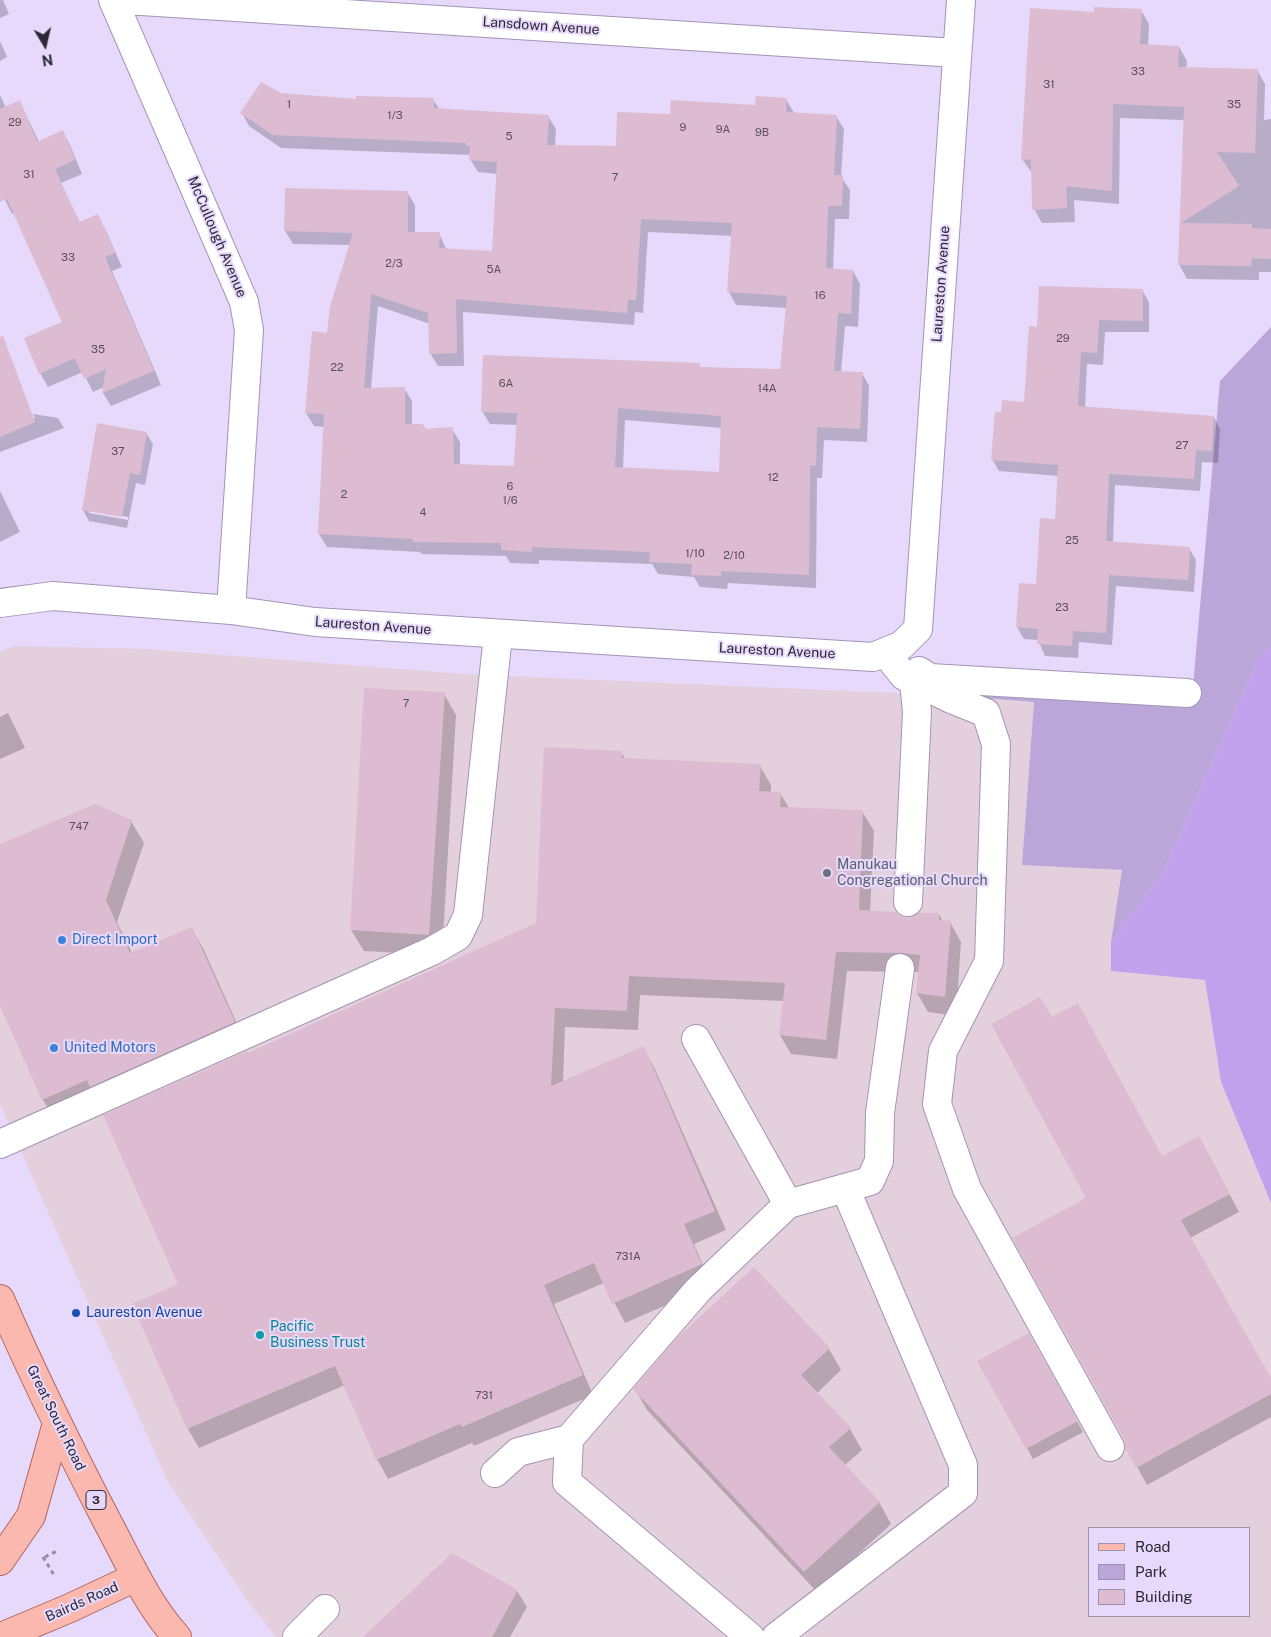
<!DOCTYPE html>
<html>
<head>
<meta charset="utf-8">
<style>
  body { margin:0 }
  #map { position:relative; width:1271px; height:1637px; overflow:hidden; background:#e6d9fb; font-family:"Public Sans",sans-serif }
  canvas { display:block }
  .legend { position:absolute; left:1088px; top:1527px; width:162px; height:90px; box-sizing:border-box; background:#e6d9fb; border:1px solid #9c92ac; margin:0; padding:6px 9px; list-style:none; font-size:15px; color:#2d2835 }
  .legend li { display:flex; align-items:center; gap:10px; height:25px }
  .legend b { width:25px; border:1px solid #9c92ac }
  .north { position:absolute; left:20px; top:20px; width:50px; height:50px; -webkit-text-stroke:4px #e6d9fb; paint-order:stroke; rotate:171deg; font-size:14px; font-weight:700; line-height:20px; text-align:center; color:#2d2835 }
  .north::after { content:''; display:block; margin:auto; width:18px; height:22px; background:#2d2835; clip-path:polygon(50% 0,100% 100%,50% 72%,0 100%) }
</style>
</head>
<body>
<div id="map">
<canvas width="1271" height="1637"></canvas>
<ul class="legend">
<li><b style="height:6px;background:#fbb8ae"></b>Road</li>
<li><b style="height:14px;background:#bba6d9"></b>Park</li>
<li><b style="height:14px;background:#ddbcd2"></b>Building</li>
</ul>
<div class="north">N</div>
</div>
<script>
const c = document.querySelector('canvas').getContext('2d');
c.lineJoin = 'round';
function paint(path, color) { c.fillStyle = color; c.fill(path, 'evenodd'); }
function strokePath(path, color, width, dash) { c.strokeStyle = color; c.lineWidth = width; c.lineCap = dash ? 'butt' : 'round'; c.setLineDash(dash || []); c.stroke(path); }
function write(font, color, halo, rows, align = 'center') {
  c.font = font + ' "Public Sans",sans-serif'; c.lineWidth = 4; c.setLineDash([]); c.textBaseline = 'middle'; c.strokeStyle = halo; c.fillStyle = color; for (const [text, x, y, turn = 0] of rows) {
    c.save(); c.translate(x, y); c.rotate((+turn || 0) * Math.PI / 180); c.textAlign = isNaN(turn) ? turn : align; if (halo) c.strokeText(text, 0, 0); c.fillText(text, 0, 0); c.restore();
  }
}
paint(new Path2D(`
  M14 646 146 649 463 674 940 695 1034 702 1022 865 1122 870 1111 942V971L1205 980 1221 1082 1271 1203V1637H276L247 1600 168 1482 0 1104V652ZM1090 1528H1250V1616H1090Z`), '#e4cfdd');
paint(new Path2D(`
  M1271 327V644L1259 658 1163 873 1111 942 1122 870 1022 865 1034 702 940 695 1193 686 1220 381Z`), '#bba6d9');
paint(new Path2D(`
  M1271 644V1203L1221 1082 1205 980 1111 971V942L1163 873 1259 658Z`), '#c1a1ec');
paint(new Path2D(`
  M0 0H3L9 14 0 18Z
  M1141 10 1149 24 1148 46 1179 47 1187 61 1186 68 1257 70 1265 84 1264 120 1271 119V272H1259V280L1187 279 1179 264 1184 120 1120 118 1119 204 1074 200 1075 222 1042 223 1034 209 1032 173 1022 159 1095 13Z
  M0 41 7 57 0 61Z
  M0 95 6 108 20 102 39 142 63 132 70 145 82 174 61 183 80 223 97 215 105 229 122 267 112 271 161 385 111 406 103 393 104 387 93 392 83 372 48 387 40 373 63 323 14 213 12 214 0 190Z
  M281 95 357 100 433 99 440 110 548 116 556 129 555 146 617 147 671 115 756 107 786 99 794 113 836 116 844 129 841 177 850 190 849 219H835L833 270 853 271 860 284 858 327 845 326 841 372 862 373 869 386 867 442 824 440 822 478H817L816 588 728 583 727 589 700 587 694 577 658 574 652 564 539 560V564L510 563 506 556 422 554 420 552 327 547 319 534 324 427 314 426 306 413 351 245 293 244 285 231 286 189 407 192 415 205V234L439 233 446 249 494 253 498 174 478 172 470 159 471 155 281 148 249 126 242 113ZM648 232 732 236 729 292 736 305 787 308 781 370 701 368 699 364 482 411 490 424 518 425 515 468 460 465V442L452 429 426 430 423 425H412V401L404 388 371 389 378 306 430 324V353L438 366H464L463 312 634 325 635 312 643 313ZM625 420 722 428 721 473 623 469Z
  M1142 290 1149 302V332H1105L1103 365 1087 364 1085 408 1214 417 1220 429 1218 463 1202 462 1200 491 1115 485 1113 543 1189 548 1196 560 1194 592 1116 586 1112 645 1079 642 1078 658 1045 656 1038 640 1024 639 1017 627 1020 584 1037 585 1056 521 1059 476 999 471 992 459 1002 414 1025 403 1038 328Z
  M17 377 22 386H20L32 419 35 418 33 414 58 418 64 428 0 452V383Z
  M146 433 153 444 145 485 136 483 127 528 89 521 83 510ZM89 510 128 517V520L89 513Z
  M0 491 20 532 0 542Z
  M444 694 456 715 442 955 364 951 351 930Z
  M8 713 25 748 0 759V717Z
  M621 752 626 760 760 766 771 785V793H780L789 808 862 811 874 831 870 912 908 919 939 914 943 922H950L961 942 956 1016 928 1012 917 993 919 972 847 971 837 1059 791 1054 780 1035 784 1001 640 995 638 1030 565 1027 563 1082 643 1048 654 1067 726 1230 694 1244 712 1285 625 1323 604 1283 554 1304 593 1395 474 1446 472 1443 388 1479 377 1459 345 1385 199 1448 188 1429 134 1304 180 1284 248 1054 537 924Z
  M131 821 144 843 117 922 132 953 192 929 204 950 246 1044 56 1121 43 1100 0 1003V845Z
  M1052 1019 1162 1157 1209 1155 1239 1212 1190 1238 1271 1381V1417L1147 1485 1127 1448 1087 1198Z
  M754 1268 829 1349 841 1370 817 1393 850 1429 862 1450 844 1466 879 1502 891 1524 817 1592 647 1410 635 1389Z
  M1028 1334 1083 1432 1033 1459 979 1361Z
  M453 1554 517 1591 527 1607 510 1637H377Z`), '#0003');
paint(new Path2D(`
  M1094 7 1142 9 1140 44 1179 46 1178 67 1258 69 1255 153 1217 152 1239 186 1181 223 1252 224V228L1271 229V259L1252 258 1251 266 1178 265 1184 107 1113 104 1112 191 1066 186 1067 208 1032 210 1031 160 1021 159 1030 8 1094 12Z
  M261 82 281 93 356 99V96L434 98V108L549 115 547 145 616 146 617 112 670 114 671 100 755 105 756 96 787 98 786 112 837 115 834 175H843L842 206H828L826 268 853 270 851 314 838 313 834 371 863 372 860 429 817 427 816 465 810 466 809 575 721 571V576L691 575 692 564 649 562 650 552 532 547V552L501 550V543L413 542V539L318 534 324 414 305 413 312 331 327 333 330 306 353 233 284 231 285 188 408 191V232H440L439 248 492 251 497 162 469 160 470 146H466V143L273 135 240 113ZM641 219 732 223 727 292 787 296 780 369 700 367V363L483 355 481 412 517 413 514 466 454 464 453 427 424 429 423 424H405V387L364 388 371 294 428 313 429 354 457 353 456 299 627 313 628 300H636ZM618 408 721 416 719 472 615 467Z
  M20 100 37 142 63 130 75 160 55 169 79 222 98 214 115 253 105 257 154 371 102 393 106 369 84 379 75 358 39 374 24 338 62 322 7 199 0 202V109Z
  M1039 286 1143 289V321L1099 320 1097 353 1081 352 1078 406 1214 416 1212 451 1196 450 1194 479 1109 474 1106 541 1190 547 1188 580 1109 575 1106 633 1073 631 1072 646 1037 644 1038 629 1016 627 1019 583 1036 584 1040 518 1055 519 1058 465 991 460 995 412H1001L1002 400 1024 402 1029 326 1037 327Z
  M3 336 35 422 0 437V337Z
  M97 423 147 432 140 475 130 473 122 517 82 510Z
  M364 688 445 692 429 935 350 930Z
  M544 747 622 751V758L761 764 759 791 781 792 780 807 863 810 859 910 896 912 908 918 919 913H939V920L951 921 945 997 916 993 920 955 902 953 836 952 826 1040 779 1035 785 983 629 976 627 1011 555 1008 551 1086 644 1046 715 1211 684 1224 702 1264 612 1304 594 1263 544 1285 583 1375 462 1427 460 1424 376 1460 335 1366 187 1429 132 1304 178 1284 103 1115 248 1051V1053L536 923Z
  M95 804 132 820 106 900 130 953 192 927 235 1022 90 1087 87 1080 42 1100 0 1006V844Z
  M1040 997 1052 1017 1078 1003 1162 1156 1199 1136 1230 1194 1181 1220 1271 1378V1394L1136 1468 1125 1448 1124 1439 1012 1238 1086 1198 991 1024Z
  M754 1267 830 1348 801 1375 851 1428 829 1447 880 1502 804 1572 633 1389 677 1338Z
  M1029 1333 1078 1421 1026 1449 977 1361Z
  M452 1553 518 1590 492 1637H363Z`), '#ddbcd2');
const minor = new Path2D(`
  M113 0 244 302 249 330 231 610
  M126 0 956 53
  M0 603 53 596 231 610 315 622 873 657 902 645 918 629 961 0
  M885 652 904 676 949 698 986 713 996 744 989 961 943 1051 937 1104 967 1189 1110 1447
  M919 671 930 678 1187 693
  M908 902 917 712 914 681
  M696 1039 788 1204
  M0 1144 432 951 458 936 468 915 498 635
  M495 1473 518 1452 569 1439
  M297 1637 325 1609
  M750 1637 567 1482 569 1439 698 1290 788 1204 870 1181 879 1161 880 1113 900 968
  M776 1637 963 1493V1465L845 1188`);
const major = new Path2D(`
  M0 1299C33 1375 70 1450 108 1523 129 1562 147 1604 177 1637
  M0 1561 31 1516 57 1423
  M1 1637 70 1608 136 1577`);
strokePath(minor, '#a295b5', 30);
strokePath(major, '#b26761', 30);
strokePath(new Path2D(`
  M43 1557 54 1575
  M45 1557 57 1551`), '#958ca4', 3, [4, 4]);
strokePath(minor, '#fff', 28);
strokePath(major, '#fbb8ae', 28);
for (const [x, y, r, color] of [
  [827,873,5,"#6b7280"],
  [62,940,5,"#3f7fe0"],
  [54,1048,5,"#3f7fe0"],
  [76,1313,5,"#1a4fb4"],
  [260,1335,5,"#0f9aa8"]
]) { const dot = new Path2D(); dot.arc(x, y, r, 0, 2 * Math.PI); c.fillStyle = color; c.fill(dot); strokePath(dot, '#e6d9fb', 2); }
write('11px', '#594d5c', null, [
  ["33",1138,72],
  ["31",1049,85],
  ["1",289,105],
  ["35",1234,105],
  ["1/3",395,116],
  ["29",15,123],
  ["9",683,128],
  ["9A",723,130],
  ["9B",762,133],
  ["5",509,137],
  ["31",29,175],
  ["7",615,178],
  ["33",68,258],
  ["2/3",394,264],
  ["5A",494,270],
  ["16",820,296],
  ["29",1063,339],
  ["35",98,350],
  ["22",337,368],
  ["6A",506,384],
  ["14A",767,389],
  ["27",1182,446],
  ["37",118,452],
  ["12",773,478],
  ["6",510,487],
  ["2",344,495],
  ["1/6",510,501],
  ["4",423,513],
  ["25",1072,541],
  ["1/10",695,554],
  ["2/10",734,556],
  ["23",1062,608],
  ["7",406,704],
  ["747",79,827],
  ["731A",628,1257],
  ["731",484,1396]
]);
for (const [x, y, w] of [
  [96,1500,20]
]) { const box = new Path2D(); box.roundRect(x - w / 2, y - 9.5, w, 19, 4); c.fillStyle = '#e6d9fb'; c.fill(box); strokePath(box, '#2d2835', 1); }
write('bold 12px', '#2d2835', null, [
  ["3",96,1500]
]);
write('14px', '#2d2835', '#e6d9fb', [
  ["Lansdown Avenue",541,26,4],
  ["McCullough Avenue",217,237,67],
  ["Laureston Avenue",941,284,-86],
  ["Laureston Avenue",373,626,4],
  ["Laureston Avenue",777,651,3],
  ["Great South Road",56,1418,64],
  ["Bairds Road",82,1602,-24]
]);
write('14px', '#5b616d', '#e6d9fb', [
  ["Manukau",837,865],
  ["Congregational Church",837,881]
], 'left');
write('14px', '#366cbe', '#e6d9fb', [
  ["Direct Import",72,940],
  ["United Motors",64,1048]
], 'left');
write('14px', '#164399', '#e6d9fb', [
  ["Laureston Avenue",86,1313]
], 'left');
write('14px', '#0d838f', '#e6d9fb', [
  ["Pacific",270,1327],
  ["Business Trust",270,1343]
], 'left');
</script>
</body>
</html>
